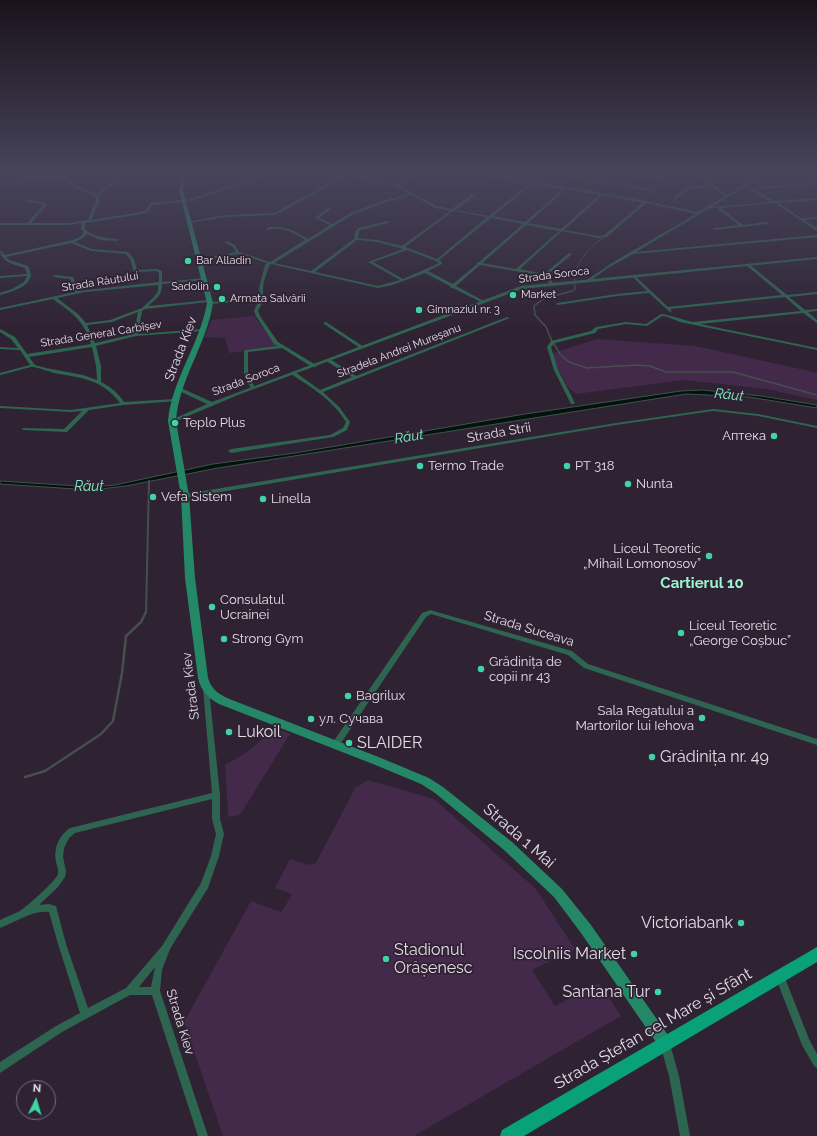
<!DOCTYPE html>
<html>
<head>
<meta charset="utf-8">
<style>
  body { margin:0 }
  #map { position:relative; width:817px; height:1136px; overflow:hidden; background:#2f2233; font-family:Raleway,sans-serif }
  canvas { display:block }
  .north { position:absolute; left:16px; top:1080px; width:40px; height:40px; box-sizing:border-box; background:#2f2233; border:1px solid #786c7b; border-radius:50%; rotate:5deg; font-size:11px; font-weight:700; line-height:16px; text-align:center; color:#e5dce7 }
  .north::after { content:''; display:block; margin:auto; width:14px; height:18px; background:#3ed4a3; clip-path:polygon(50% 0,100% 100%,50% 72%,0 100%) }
</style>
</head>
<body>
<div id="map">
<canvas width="817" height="1136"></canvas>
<div class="north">N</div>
</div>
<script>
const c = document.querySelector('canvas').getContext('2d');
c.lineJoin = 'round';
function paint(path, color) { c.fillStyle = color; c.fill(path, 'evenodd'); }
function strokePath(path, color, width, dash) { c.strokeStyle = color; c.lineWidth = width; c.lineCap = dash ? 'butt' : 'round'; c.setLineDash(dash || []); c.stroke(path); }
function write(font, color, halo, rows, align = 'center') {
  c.font = font + ' Raleway,sans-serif'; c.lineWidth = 3.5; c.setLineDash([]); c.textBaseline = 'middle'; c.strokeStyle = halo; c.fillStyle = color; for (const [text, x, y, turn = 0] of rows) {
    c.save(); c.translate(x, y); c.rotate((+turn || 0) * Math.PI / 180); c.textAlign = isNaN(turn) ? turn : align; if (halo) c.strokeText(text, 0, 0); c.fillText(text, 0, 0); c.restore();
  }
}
paint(new Path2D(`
  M254 316 278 347 229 353 225 338 204 337 212 320Z
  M597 339 695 346 814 372 817 373V400L766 389 684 380 576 394 567 386 550 354Z
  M275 728 290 734 240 815 228 817 225 765 247 752Z
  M368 780 434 799 536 889 575 949 532 970 555 1006 599 983 621 1016 414 1136H223L184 1022 251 901 281 912 283 910 292 894 275 888 290 859 308 865 316 863 355 788Z`), '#43294a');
const water = new Path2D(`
  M703 390 761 396 817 405V408L749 397 686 394 218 468 126 486 91 490 0 484V481L94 487 115 485 213 464 295 453 525 414 681 391Z`);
paint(water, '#00140c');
strokePath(water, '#45504e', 1);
strokePath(new Path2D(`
  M605 235 647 199 663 174
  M575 287C571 267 587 249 603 238`), '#45504e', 1);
strokePath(new Path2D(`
  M552 341 546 327 535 315 534 306 543 299 572 291 575 289V286
  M554 344 560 354 569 362 587 368 637 365 650 366 666 372H733L817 395`), '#45504e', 1.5);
strokePath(new Path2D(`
  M146 613 149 481`), '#45504e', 2);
strokePath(new Path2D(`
  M25 777 45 771 101 734 113 721 122 673 126 636 141 622 146 612`), '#45504e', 2.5);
paint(new Path2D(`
  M61 174H63L64 176 69 178 73 184 97 194 115 179 118 180 99 195 100 200 91 220 141 212 146 210 150 203 190 199 267 174H272L191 201 152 205 148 212 143 214 85 223V229C93 237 106 238 117 239L119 240 117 241 101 240 87 234 83 238 75 242 92 249 128 252 134 259 137 270 157 269 162 271V282L205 278 207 279 205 280 162 284C162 296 156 299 148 306L210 300H211L212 302 260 298 259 288 265 265 267 263 238 254 199 261 197 260 236 252 233 247 226 243 225 242 227 241 235 245 239 252 270 262 305 240C294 233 282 226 268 230H267V228C282 224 295 231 308 239L330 225 315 218 329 207 332 208 319 218 332 224 352 212 385 200 409 194 396 187 348 175 276 215 225 217 189 223 187 222 225 215 274 213 346 174H350L396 185 410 176H412V178L399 186 437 206 452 209 472 194H474V196L456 210 489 216 530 183 479 175 478 174H484L532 182 541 174H544L535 182 626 197 698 212 725 196 712 187 689 189 676 199H674V197L687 187 710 185 696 174H699L727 195 763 174H766L712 207 770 202 750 190 748 188 750 187 752 188 817 182V184L755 190 774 201 817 198V200L779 203 801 218 817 217V219L804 220 817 228V231L775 203 721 208 743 225 767 222 769 223 767 224 715 230 713 229 714 228 739 225 717 208 708 209 636 252 817 235V237L633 254 608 268 590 281H588V279L615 261 696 214 646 203 607 237 599 238 562 231 520 269 544 274 569 253H571V255L547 275 554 284 553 285H551L544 276 480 265 456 286 484 301 485 302 483 303 453 288H451L450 286 425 273 392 285 378 288 271 264 269 266C267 273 263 281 263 289 263 301 264 300 258 311L260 316 278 342 316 365V367H312L282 348 248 352V373L255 388 253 389H251L244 373V351L246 350 278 346 274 344 256 316 254 311 259 300 210 304H209L208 302 145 309 142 311 138 334 203 329 205 330 203 331 136 336 96 346 101 366V382C111 387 118 393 124 402L175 399H177V401L123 405 89 410 67 432H65L24 430 22 429V428L64 429 82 411 71 412 0 408V406L71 410 120 403C102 379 82 378 54 373 48 371 39 368 33 367 27 367 7 374 0 375V373L30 365 20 350 0 349V347L18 348 11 339 0 332V329L15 337 27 354 91 344C83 319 73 314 53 299L0 310V308L75 292 70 279 54 277 53 276 55 275 73 277 78 291 159 282V273L156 271 134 272 130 259 126 254 91 251 71 243 6 257 9 260 28 266C29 269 31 273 31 275 29 288 10 292 0 295V293L12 289 24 282 27 276 0 278V276L27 274 25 268C16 265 0 262 0 250L5 255 73 240 81 236 84 232 81 229V223L69 225H0V223H27L43 205 41 204 27 202V200H28L43 202 47 205 31 223H69L88 220 96 200 95 196 71 186 67 180 63 178 18 181 16 180 18 179 61 176ZM533 184 563 189 525 222 493 216ZM566 189 599 195 561 229 528 223ZM412 195 435 208 450 211 402 246 377 240 358 238 359 232 360 230 388 223 389 222 387 221 358 228 355 232 354 239 311 271 274 263 354 214 387 202ZM603 195 643 203 605 235 599 236 564 230ZM453 211 487 217 437 259 405 247ZM491 218 523 224 479 262H477V264L453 284 428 271 442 264V262L439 260ZM526 225 559 231 516 269 482 263ZM357 240 377 242 403 249 368 262 400 280 378 286 315 272ZM407 250 436 261 439 263 428 268 403 279 373 262ZM158 285V291L154 297 142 308 110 320 86 323 78 314 57 298 85 292ZM138 312 134 334 95 343 87 325 112 322ZM92 347 96 366 97 380 83 375 46 368 35 365 29 357Z
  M548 174H555L654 190 652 191Z
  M615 174H622L638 176H663L665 177 663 178H638Z
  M747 264H749L787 295 817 292V294L789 297 805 310 817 309V311L808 312 817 320V323L803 313 700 324 817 348V350L680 322 668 317 662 316 647 326 626 324 598 329 595 333 555 343 551 347 558 370 575 403 573 404H571L554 370 547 347 551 341 591 331 596 327 626 322 646 324 661 314C672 315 682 320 693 322L801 311 785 297 670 309 672 311 670 312 649 293 617 296 558 305 556 304 557 303 617 294 647 291 632 276 634 275 668 307 782 295 747 266Z
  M507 317 510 318 323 392 340 408 350 422 347 430 333 437 231 453 228 451 231 449 330 435 343 428 346 422C334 401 311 387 291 374V372H295L320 390 352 377 326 361V359H330L356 376Z
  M324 322H326L364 347 360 348 324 324Z
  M713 409 758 414 817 426V428L758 416 713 411 616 425 185 498 182 496 185 494 616 423Z
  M430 610 572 651 588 664 817 739V745L584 668 568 655 431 614 426 617 339 746 336 747 333 746 332 744 333 742 422 613Z
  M206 686 208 687 209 689 220 795V819L224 834 219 856 208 888 170 949 162 970 160 991 208 1136H198L152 995H130L62 1032 0 1073V1062L56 1026 80 1013 58 944 49 912C32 910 16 922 0 928V920C6 917 14 914 20 911 27 906 55 882 58 874 59 870 57 866 56 862 53 849 59 835 70 828L212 793 203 689 204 687ZM212 799V819L216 834 211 856 201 883 162 946 126 988 88 1008 66 944 56 906 49 904 39 905 58 887 65 877 66 871 63 857 64 848 69 838 75 833ZM155 967 151 987H139Z
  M780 972 783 973 809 1039 817 1054V1068L814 1066 802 1045 775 976 777 973Z
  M665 1039 668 1041 670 1044 679 1076 690 1136H680L669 1076 660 1044 662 1041Z`), '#2e6550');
paint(new Path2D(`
  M817 257V259L522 289 238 395 174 422H170L169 421 207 404 177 390V388H181L212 402 521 286Z`), '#2e6550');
paint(new Path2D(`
  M182 174H186L183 190 213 303C207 344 179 379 176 421L189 496 195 578 208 678C212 691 220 695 232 700L381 758 429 778 443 787 512 842 562 889 591 925 670 1038 672 1043 670 1048 665 1050 660 1048 581 933 554 897 504 850 435 793 421 784 373 764 219 704C208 698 201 691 198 678L185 578 181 496 168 421C172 379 200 344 207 303L179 190Z`), '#248766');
paint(new Path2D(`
  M817 947V962L524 1136H500L502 1130Z`), '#09a177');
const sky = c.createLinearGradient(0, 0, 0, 333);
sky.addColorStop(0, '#1a131c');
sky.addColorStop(0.52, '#47445b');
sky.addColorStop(1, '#47445b00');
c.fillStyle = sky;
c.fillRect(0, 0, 817, 333);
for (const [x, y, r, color] of [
  [188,261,4,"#3ed4a3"],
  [217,287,4,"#3ed4a3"],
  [513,295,4,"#3ed4a3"],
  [222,299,4,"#3ed4a3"],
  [419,310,4,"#3ed4a3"],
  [175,423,4,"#3ed4a3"],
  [774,436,4,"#3ed4a3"],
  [420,466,4,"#3ed4a3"],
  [567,466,4,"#3ed4a3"],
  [628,484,4,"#3ed4a3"],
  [153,497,4,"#3ed4a3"],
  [263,499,4,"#3ed4a3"],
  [709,556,4,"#3ed4a3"],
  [212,607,4,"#3ed4a3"],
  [681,633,4,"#3ed4a3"],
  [224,639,4,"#3ed4a3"],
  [481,669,4,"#3ed4a3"],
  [348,696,4,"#3ed4a3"],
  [702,718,4,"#3ed4a3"],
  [311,719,4,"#3ed4a3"],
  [229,732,4,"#3ed4a3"],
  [349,743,4,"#3ed4a3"],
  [652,757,4,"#3ed4a3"],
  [741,923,4,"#3ed4a3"],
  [634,954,4,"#3ed4a3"],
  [386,959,4,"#3ed4a3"],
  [658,992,4,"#3ed4a3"]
]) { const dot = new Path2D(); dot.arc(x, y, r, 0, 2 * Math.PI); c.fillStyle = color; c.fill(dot); strokePath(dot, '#2f2233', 1.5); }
write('11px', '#e5dce7', '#2f2233', [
  ["Bar Alladin",196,261],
  ["Sadolin",209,287,"right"],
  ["Market",521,295],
  ["Armata Salvării",230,299],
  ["Gimnaziul nr. 3",427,310]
], 'left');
write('11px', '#e5dce7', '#2f2233', [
  ["Strada Soroca",554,275,-7],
  ["Strada Răutului",100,282,-9],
  ["Strada General Carbîșev",101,334,-9],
  ["Stradela Andrei Mureșanu",399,351,-21],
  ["Strada Soroca",246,380,-21]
]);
write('13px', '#e5dce7', '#2f2233', [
  ["Strada Kiev",181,349,-69],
  ["Strada Strîi",499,433,-10],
  ["Strada Suceava",529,629,17],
  ["Strada Kiev",191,686,-97],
  ["Strada Kiev",180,1022,73]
]);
write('13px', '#e5dce7', '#2f2233', [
  ["Teplo Plus",183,423],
  ["Аптека",766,436,"right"],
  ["Termo Trade",428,466],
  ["PT 318",575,466],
  ["Nunta",636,484],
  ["Vefa Sistem",161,497],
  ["Linella",271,499],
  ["Liceul Teoretic",701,549,"right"],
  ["„Mihail Lomonosov”",701,564,"right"],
  ["Consulatul",220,600],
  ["Ucrainei",220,615],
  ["Liceul Teoretic",689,626],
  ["„George Coșbuc”",689,641],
  ["Strong Gym",232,639],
  ["Grădinița de",489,662],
  ["copii nr 43",489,677],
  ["Bagrilux",356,696],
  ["Sala Regatului a",694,711,"right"],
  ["Martorilor lui Iehova",694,726,"right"],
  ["ул. Сучава",319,719]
], 'left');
write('italic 14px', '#80f0c4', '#2f2233', [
  ["Răut",729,395,6],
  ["Răut",409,437,-9],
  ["Răut",89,487]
]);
write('bold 15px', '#9bf4cf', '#2f2233', [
  ["Cartierul 10",702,583]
]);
write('16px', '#e5dce7', '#2f2233', [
  ["Lukoil",237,732],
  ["SLAIDER",357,743],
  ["Grădinița nr. 49",660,757],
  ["Victoriabank",733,923,"right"],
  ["Stadionul",394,950],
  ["Orășenesc",394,968],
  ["Iscolniis Market",626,954,"right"],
  ["Santana Tur",650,992,"right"]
], 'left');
write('16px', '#e5dce7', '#2f2233', [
  ["Strada 1 Mai",519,836,41],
  ["Strada Ștefan cel Mare și Sfânt",653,1029,-30]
]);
</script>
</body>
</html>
